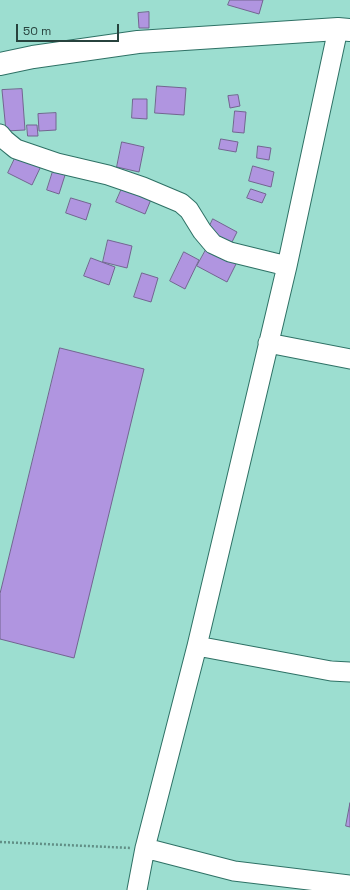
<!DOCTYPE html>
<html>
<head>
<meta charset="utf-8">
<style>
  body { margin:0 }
  #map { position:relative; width:350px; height:890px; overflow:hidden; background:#9cded0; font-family:"Space Grotesk",sans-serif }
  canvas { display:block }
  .scale { position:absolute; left:16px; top:24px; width:103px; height:18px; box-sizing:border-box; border:2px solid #27423d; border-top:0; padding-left:5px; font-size:12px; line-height:14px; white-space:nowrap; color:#27423d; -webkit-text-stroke:3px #9cded0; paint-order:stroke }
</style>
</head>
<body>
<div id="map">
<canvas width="350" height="890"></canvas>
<div class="scale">50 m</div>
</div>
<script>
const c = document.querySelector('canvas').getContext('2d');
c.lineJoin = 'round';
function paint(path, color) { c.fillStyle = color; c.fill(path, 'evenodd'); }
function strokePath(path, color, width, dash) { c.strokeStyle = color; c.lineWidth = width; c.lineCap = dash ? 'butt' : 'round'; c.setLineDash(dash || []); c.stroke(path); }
const building = new Path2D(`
  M230 0H263L259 14 228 5Z
  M149 12V28H139L138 13Z
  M157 86 186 88 184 115 155 113Z
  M22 89 25 130 6 131 2 90Z
  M238 95 240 106 230 108 228 96Z
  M133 99H147V119L132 118Z
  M235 111 246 112 244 133 233 132Z
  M56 113V130L39 131 38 114Z
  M27 125H37L38 136H28Z
  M221 139 238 142 236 152 219 149Z
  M122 142 144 147 139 172 117 167Z
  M258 146 271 148 269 160 257 158Z
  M18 152 42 164 32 185 8 173Z
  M253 166 274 172 271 187 249 181Z
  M54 168 66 172 59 194 47 190Z
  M123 186 152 197 145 214 116 202Z
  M251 189 266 194 262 203 247 198Z
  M71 198 91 204 86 220 66 213Z
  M213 219 237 232 231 244 207 232Z
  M108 240 132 246 127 268 103 262Z
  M207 248 236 264 227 282 197 266Z
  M184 252 199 260 185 289 170 281Z
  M91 258 115 267 109 285 84 276Z
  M142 273 158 278 151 302 134 297Z
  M60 348 144 369 74 658 0 639V594Z
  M350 803V827L346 826Z`);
paint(building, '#b095e0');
strokePath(building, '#736490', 1);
const minor = new Path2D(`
  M0 134 5 140 16 149 57 163 108 175 143 187 181 203 189 210 202 231 213 244 230 252 287 266
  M268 343 350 359
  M197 646 331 671 350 672
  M145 848 234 871 350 885
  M137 890 145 848 197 646 287 266 338 29`);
const highway = new Path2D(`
  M0 64 33 57 138 42 338 29 350 30`);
strokePath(minor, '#2e7165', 21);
strokePath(highway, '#2e7165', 24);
strokePath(new Path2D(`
  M0 842 131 848`), '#618f86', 2.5, [2, 2]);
strokePath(minor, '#fff', 19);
strokePath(highway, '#fff', 22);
</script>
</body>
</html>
